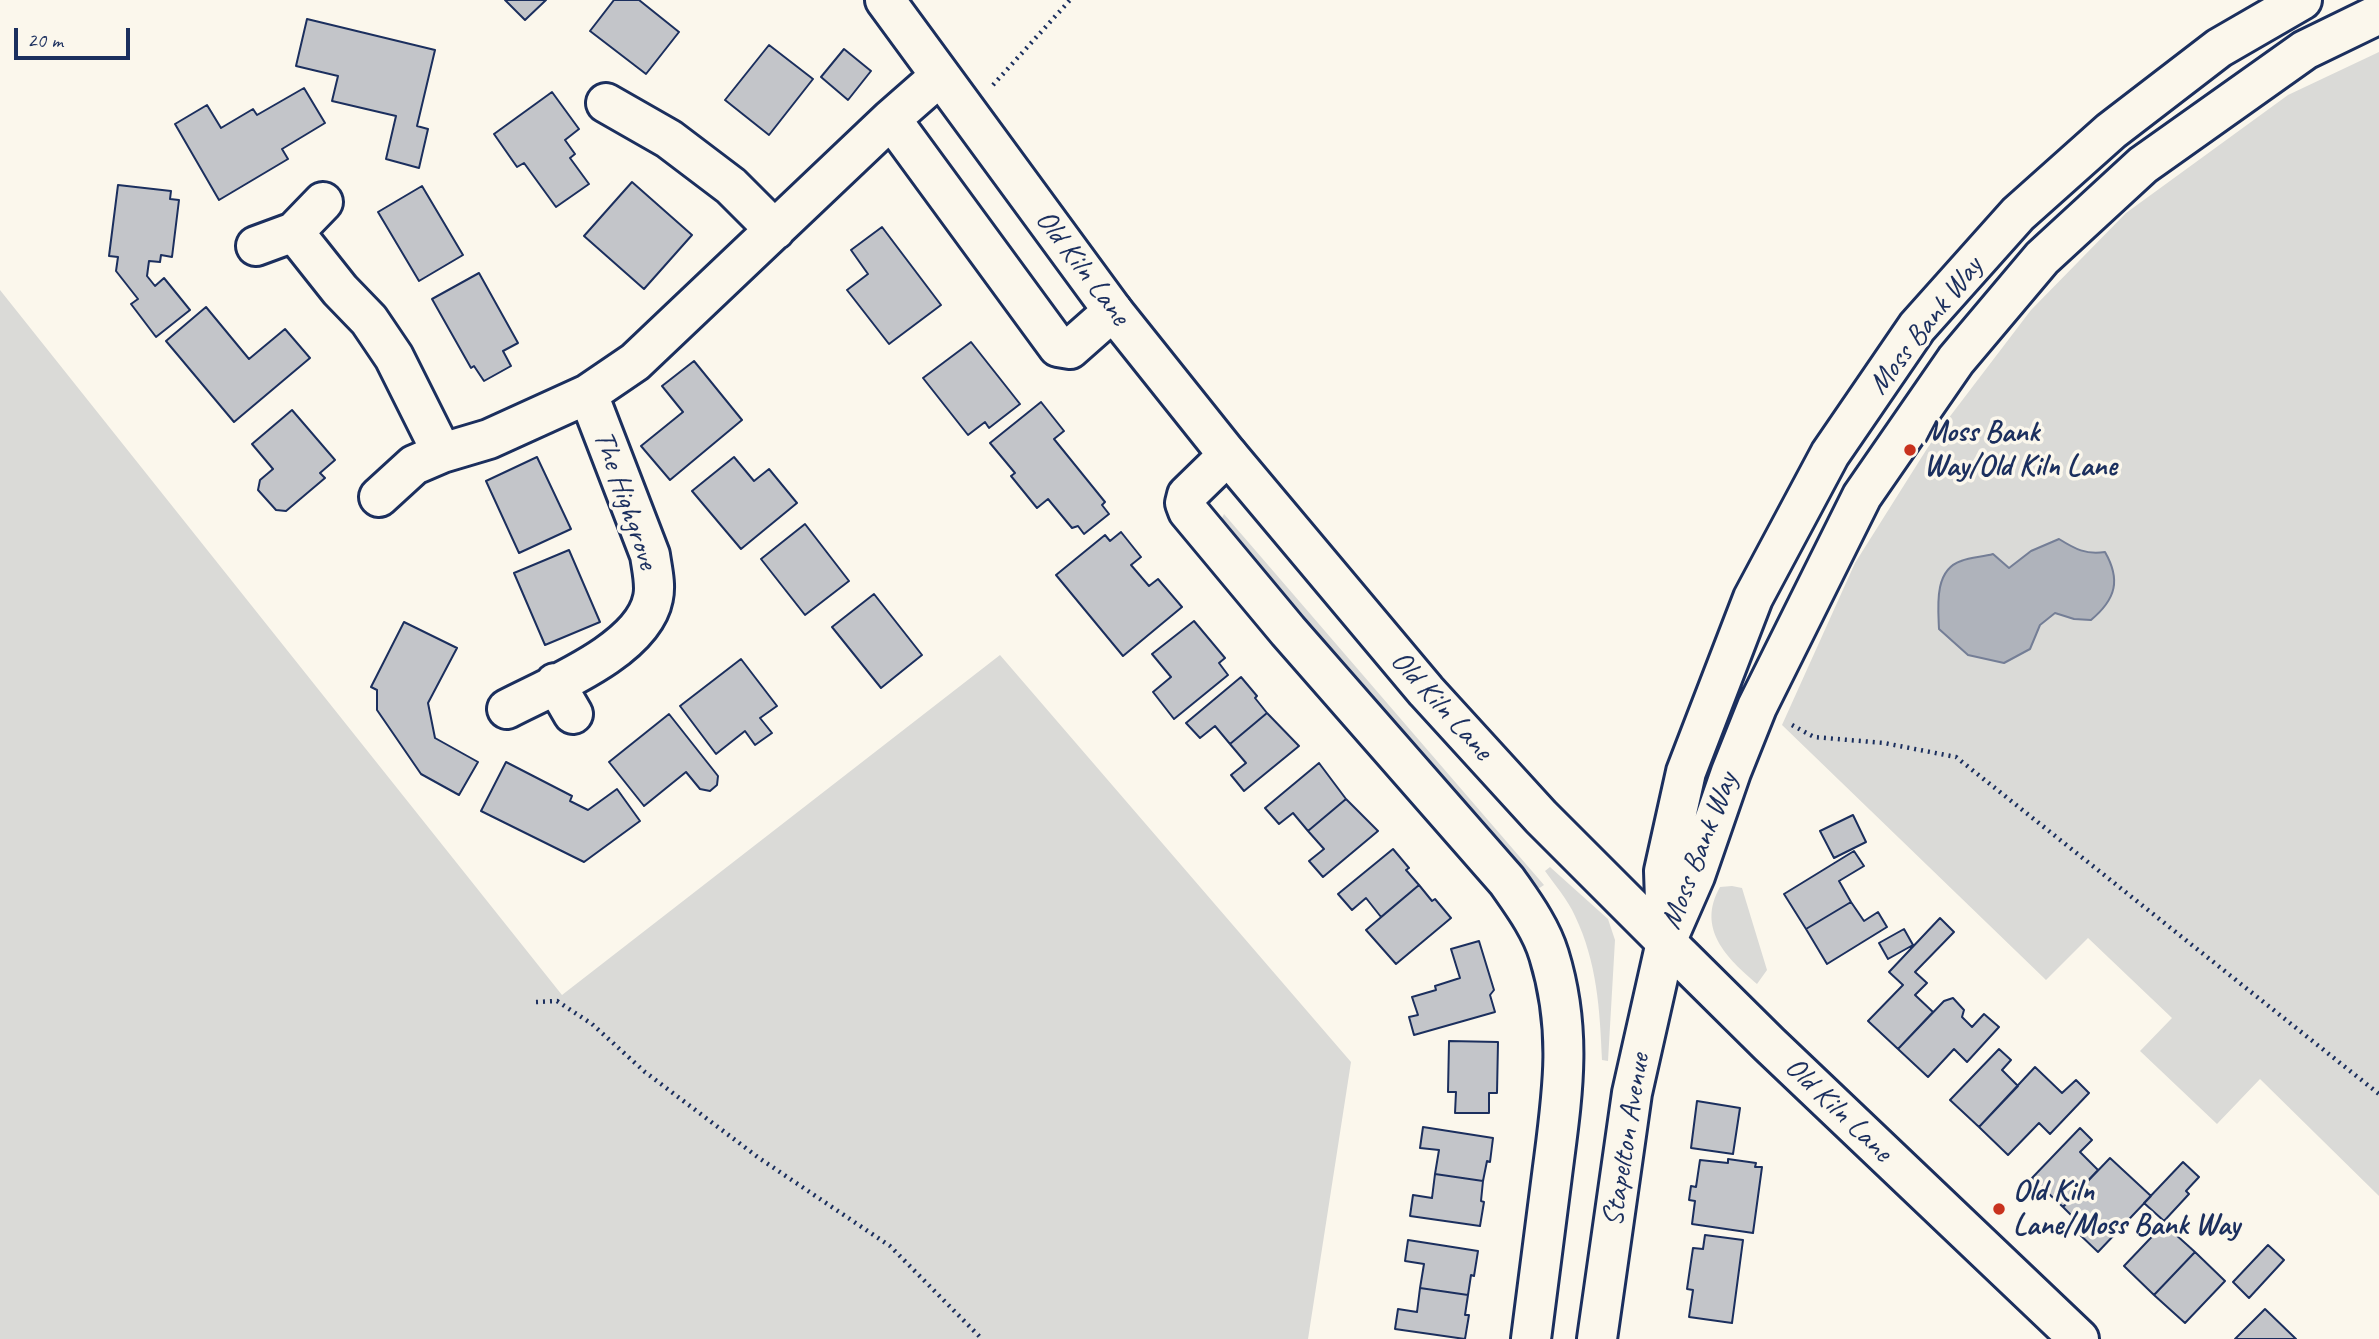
<!DOCTYPE html>
<html>
<head>
<meta charset="utf-8">
<style>
  body { margin:0 }
  #map { position:relative; width:2379px; height:1339px; overflow:hidden; background:#fbf7ec; font-family:Caveat,sans-serif }
  canvas { display:block }
  .scale { position:absolute; left:14px; top:28px; width:116px; height:32px; box-sizing:border-box; border:4px solid #1b2f5e; border-top:0; padding-left:9px; font-size:21px; line-height:24px; white-space:nowrap; color:#1b2f5e; -webkit-text-stroke:5px #fbf7ec; paint-order:stroke }
</style>
</head>
<body>
<div id="map">
<canvas width="2379" height="1339"></canvas>
<div class="scale">20 m</div>
</div>
<script>
const c = document.querySelector('canvas').getContext('2d');
c.lineJoin = 'round';
function paint(path, color) { c.fillStyle = color; c.fill(path, 'evenodd'); }
function strokePath(path, color, width, dash) { c.strokeStyle = color; c.lineWidth = width; c.lineCap = dash ? 'butt' : 'round'; c.setLineDash(dash || []); c.stroke(path); }
function write(font, color, halo, rows, align = 'center') {
  c.font = font + ' Caveat,sans-serif'; c.lineWidth = 7; c.setLineDash([]); c.textBaseline = 'middle'; c.strokeStyle = halo; c.fillStyle = color; for (const [text, x, y, turn = 0] of rows) {
    c.save(); c.translate(x, y); c.rotate((+turn || 0) * Math.PI / 180); c.textAlign = isNaN(turn) ? turn : align; if (halo) c.strokeText(text, 0, 0); c.fillText(text, 0, 0); c.restore();
  }
}
paint(new Path2D(`
  M2379 52V1196L2260 1079 2217 1124 2140 1051 2172 1018 2088 938 2046 980 1782 725 1855 563 1935 436 2031 310 2126 213 2288 95Z
  M0 290 562 995 1000 655 1351 1062 1308 1339H0Z
  M1224 514 1544 885 1538 889 1442 782 1221 520Z
  M1550 867 1608 919 1615 940 1608 1061 1602 1060C1600 1010 1597 962 1575 916 1568 900 1555 885 1545 871Z
  M1732 886 1742 888 1767 970 1757 984C1727 958 1696 929 1720 887Z`), '#dadad7');
const water = new Path2D(`
  M2059 539C2075 549 2086 555 2105 552 2121 580 2116 599 2091 620L2074 619 2055 613 2040 625 2030 649 2004 663 1968 655 1939 629C1938 606 1934 570 1961 561 1971 557 1983 557 1993 554L2009 568 2031 551Z`);
paint(water, '#afb3bb');
strokePath(water, '#747e96', 2);
const building = new Path2D(`
  M505 0H546L525 20Z
  M614 0H639L679 32 646 74 590 31Z
  M307 19 435 50 417 126 428 129 419 168 386 159 396 116 332 101 338 76 296 66Z
  M769 45 813 79 769 135 725 100Z
  M844 49 871 71 848 100 821 77Z
  M304 88 325 123 282 149 288 159 219 200 175 124 207 105 221 128 253 109 257 115Z
  M552 92 579 129 565 140 575 154 570 158 589 184 556 207 524 163 517 167 494 134Z
  M632 182 692 235 644 289 584 236Z
  M118 185 171 191 170 199 179 200 172 257 161 255 160 262 149 261 147 276 155 286 164 278 190 310 156 337 131 304 138 299 116 271 118 257 109 256Z
  M422 186 463 255 419 281 378 212Z
  M882 227 941 305 889 344 847 290 868 274 851 250Z
  M479 273 518 343 503 351 511 366 484 381 474 366 471 368 432 299Z
  M206 307 249 359 285 329 310 358 234 422 166 341Z
  M971 342 1020 404 989 428 985 422 968 435 923 378Z
  M694 361 742 420 670 480 641 446 683 412 662 386Z
  M1041 402 1064 431 1054 439 1105 502 1102 505 1109 514 1084 534 1078 526 1072 528 1048 499 1037 508 1011 476 1015 473 990 443Z
  M292 410 335 460 320 473 325 478 286 511 276 510 258 490 260 480 273 469 252 444Z
  M537 457 571 529 519 553 486 481Z
  M734 457 754 481 769 469 797 503 741 549 692 491Z
  M805 524 849 581 805 615 761 559Z
  M1121 532 1141 557 1131 565 1149 586 1158 579 1182 607 1123 656 1056 575 1105 535 1110 541Z
  M569 550 600 622 545 645 514 573Z
  M874 594 922 655 881 688 832 627Z
  M1194 621 1225 658 1219 663 1228 675 1174 719 1153 692 1171 677 1152 654Z
  M404 622 457 648 428 703 435 738 478 762 459 795 421 774 377 710V690L371 687Z
  M741 659 777 706 760 718 772 733 755 745 745 731 716 754 680 706Z
  M1241 677 1257 696 1255 698 1267 713 1230 744 1215 726 1200 738 1186 723Z
  M1267 713 1299 746 1244 791 1231 775 1246 763 1230 744Z
  M669 714 718 776 717 785 710 791 700 789 686 772 644 806 609 762Z
  M506 762 572 796 570 801 588 810 617 789 640 821 584 862 481 811Z
  M1319 763 1346 799 1308 831 1293 813 1279 824 1265 808Z
  M1346 799 1378 831 1323 877 1309 861 1324 849 1308 831Z
  M1853 815 1866 842 1834 858 1820 831Z
  M1393 849 1409 868 1406 870 1419 885 1381 917 1366 898 1352 910 1338 894Z
  M1854 851 1864 866 1839 881 1851 902 1806 929 1784 894Z
  M1419 885 1432 901 1435 899 1451 918 1396 964 1366 930Z
  M1851 902 1864 921 1878 912 1887 927 1827 964 1806 929Z
  M1940 918 1954 932 1915 972 1927 983 1915 995 1933 1012 1898 1049 1868 1021 1903 985 1889 972Z
  M1904 929 1913 945 1888 959 1879 943Z
  M1479 941 1494 990 1490 995 1495 1012 1414 1035 1409 1017 1418 1015 1412 997 1436 990 1435 986 1460 978 1451 949Z
  M1953 998 1964 1010 1962 1017 1972 1027 1984 1014 1999 1027 1967 1062 1954 1049 1928 1077 1898 1049 1944 1001Z
  M1449 1041 1498 1042 1497 1093H1489V1113H1455L1456 1092H1448Z
  M1999 1049 2011 1060 2002 1070 2018 1086 1979 1127 1950 1100Z
  M2035 1067 2062 1093 2076 1080 2089 1093 2050 1134 2039 1123 2008 1155 1979 1127Z
  M1697 1101 1740 1108 1733 1154 1691 1148Z
  M1423 1127 1493 1138 1490 1162 1487 1161 1483 1181 1435 1174 1439 1150 1420 1148Z
  M2080 1128 2092 1140 2080 1152 2098 1170 2063 1207 2032 1178Z
  M2110 1158 2151 1196 2098 1252 2076 1231 2082 1226 2063 1207Z
  M1728 1159 1756 1163 1755 1167H1762L1753 1233 1692 1224 1695 1201 1689 1200 1691 1186 1696 1187 1700 1160 1728 1163Z
  M2183 1162 2199 1177 2186 1191 2189 1194 2164 1221 2144 1203Z
  M1435 1174 1483 1181 1481 1201 1484 1202 1480 1226 1410 1216 1413 1195 1432 1198Z
  M2164 1224 2195 1252 2154 1295 2124 1266Z
  M1705 1235 1743 1240 1732 1323 1689 1317 1693 1290 1687 1289 1693 1248 1703 1249Z
  M1408 1240 1478 1251 1474 1276 1471 1275 1468 1295 1420 1288 1424 1264 1405 1261Z
  M2268 1245 2284 1260 2249 1298 2233 1282Z
  M2195 1252 2225 1281 2185 1323 2154 1295Z
  M1420 1288 1468 1295 1465 1315H1469L1465 1339 1395 1329 1398 1309 1417 1312Z
  M2265 1309 2296 1339H2235Z`);
paint(building, '#c3c5c9');
strokePath(building, '#1b2f5e', 2);
const minor = new Path2D(`
  M606 103 669 139 731 186 775 230
  M891 119 1058 347 1070 349 1113 311
  M294 232 340 290 369 320 394 357 442 453
  M256 246 294 232 323 202
  M1228 455 1187 495 1185 503 1188 511 1288 631 1507 881C1523 904 1541 928 1549 955 1573 1033 1562 1097 1552 1175 1545 1230 1538 1284 1531 1339
  M379 497 414 465 442 453 489 439 588 394 635 362 891 119 940 76
  M555 683 573 714
  M507 709C551 686 643 650 653 598 656 585 652 569 650 555L588 394
  M1666 942 1769 1044 2079 1339`);
const major = new Path2D(`
  M885 0 1113 311 1228 455 1426 691 1541 817 1666 942`);
const highway = new Path2D(`
  M1666 930 1664 871 1686 772 1753 598 1830 454 1917 327 2018 214 2111 131 2219 48 2302 0
  M1597 1339 1632 1093 1666 942 1695 876 1731 772 1757 707 1862 496 1956 360 2042 258 2143 165 2305 50 2379 14`);
strokePath(minor, '#1b2f5e', 44);
strokePath(major, '#1b2f5e', 44);
strokePath(highway, '#1b2f5e', 44);
strokePath(new Path2D(`
  M993 85 1070 0
  M1792 725 1814 737 1884 743 1956 757 2379 1094
  M536 1002 557 1001 592 1024 645 1072 759 1158 890 1246 982 1339`), '#1b2f5e', 4.5, [2, 5]);
strokePath(minor, '#fbf7ec', 38);
strokePath(major, '#fbf7ec', 38);
strokePath(highway, '#fbf7ec', 38);
for (const [x, y, r, color] of [
  [1910,450,7,"#c8321e"],
  [1999,1209,7,"#c8321e"]
]) { const dot = new Path2D(); dot.arc(x, y, r, 0, 2 * Math.PI); c.fillStyle = color; c.fill(dot); strokePath(dot, '#fbf7ec', 2.5); }
write('30px', '#1b2f5e', '#fbf7ec', [
  ["Old Kiln Lane",1082,268,53],
  ["Moss Bank Way",1926,326,-52],
  ["The Highgrove",625,500,71],
  ["Old Kiln Lane",1441,706,48],
  ["Moss Bank Way",1700,851,-69],
  ["Old Kiln Lane",1838,1110,44],
  ["Stapelton Avenue",1627,1140,-81]
]);
write('bold 30px', '#1b2f5e', '#fbf7ec', [
  ["Moss Bank",1924,433],
  ["Way/Old Kiln Lane",1924,467],
  ["Old Kiln",2013,1192],
  ["Lane/Moss Bank Way",2013,1226]
], 'left');
</script>
</body>
</html>
